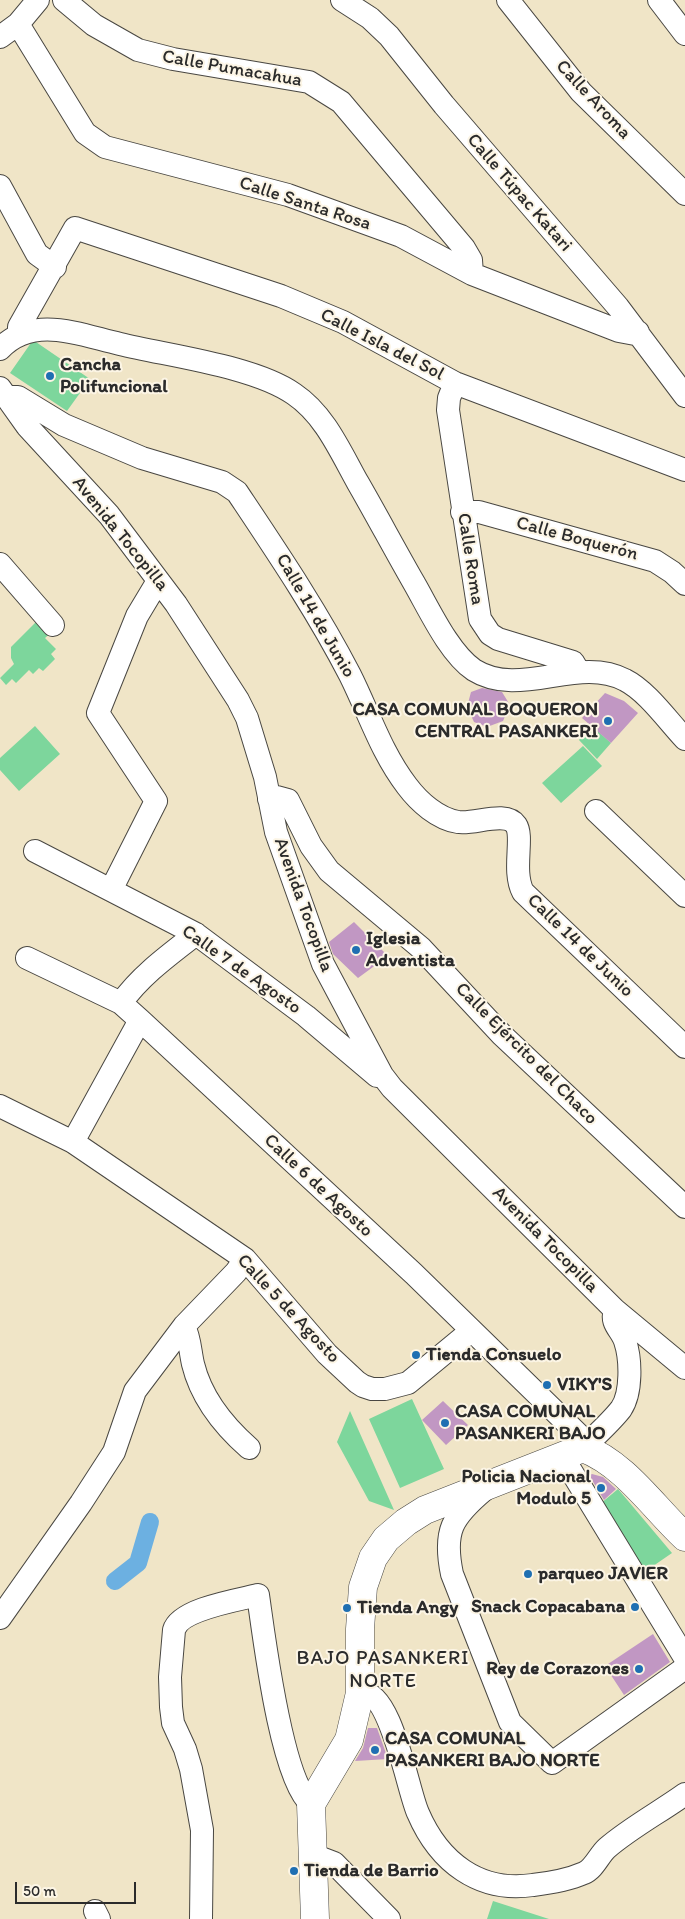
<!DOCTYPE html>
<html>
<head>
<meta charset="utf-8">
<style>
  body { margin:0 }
  #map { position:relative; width:685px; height:1919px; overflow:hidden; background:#f0e5c7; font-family:Itim,sans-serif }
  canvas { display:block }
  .scale { position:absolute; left:15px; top:1882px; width:121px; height:22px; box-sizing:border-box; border:2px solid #2b2b2b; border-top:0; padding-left:6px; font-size:15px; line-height:18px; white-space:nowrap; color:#2b2b2b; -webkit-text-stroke:4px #fcf5e5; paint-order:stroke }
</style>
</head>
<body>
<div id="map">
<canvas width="685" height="1919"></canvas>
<div class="scale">50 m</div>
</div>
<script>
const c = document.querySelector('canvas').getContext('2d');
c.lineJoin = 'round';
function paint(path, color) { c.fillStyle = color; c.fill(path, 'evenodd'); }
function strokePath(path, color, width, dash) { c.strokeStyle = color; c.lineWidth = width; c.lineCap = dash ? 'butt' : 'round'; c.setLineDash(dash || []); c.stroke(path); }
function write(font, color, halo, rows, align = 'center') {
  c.font = font + ' Itim,sans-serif'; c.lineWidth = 4; c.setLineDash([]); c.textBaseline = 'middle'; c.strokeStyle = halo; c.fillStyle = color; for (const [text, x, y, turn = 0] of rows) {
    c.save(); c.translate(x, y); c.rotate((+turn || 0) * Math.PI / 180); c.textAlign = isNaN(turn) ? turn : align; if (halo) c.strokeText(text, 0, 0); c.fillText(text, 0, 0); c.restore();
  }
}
paint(new Path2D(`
  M33 340 90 379 67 411 10 373Z
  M42 616 55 629 45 638 56 649 51 654 55 659 43 671 39 668 33 674 29 670 16 683 12 679 6 685 0 678 14 664 11 658V647Z
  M591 725 611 743 597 759 579 740Z
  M35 726 60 754 19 791 0 770V758Z
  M583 746 602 766 561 803 542 783Z
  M412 1399 444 1469 400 1488 369 1419Z
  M350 1411 394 1510 369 1501 337 1442Z
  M618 1489 672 1553 630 1582 588 1514Z
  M493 1901 549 1919H487Z`), '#7dd69c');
strokePath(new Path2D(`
  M115 1581 138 1563 150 1522`), '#6cb0e1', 18);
paint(new Path2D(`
  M482 688 502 692 510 705 503 721 487 727 474 722 467 707 471 692Z
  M605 693 624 701 638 713 611 743 582 718Z
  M354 922 388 956 358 978 333 954 329 942Z
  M443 1401 468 1425 446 1445 422 1420Z
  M592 1474 603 1477 616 1489 604 1500 589 1475Z
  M653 1634 670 1662 624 1695 605 1666Z
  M368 1728H377L388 1759 355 1761 363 1748Z`), '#c197c3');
const minor = new Path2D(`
  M64 0 94 25 138 50 173 59 309 82 341 102 464 248 471 260 472 274
  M342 0 370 18 389 36 444 105 618 307 685 396
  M508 0 581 92 685 194
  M659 0 685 34
  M18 24 85 133 105 147 288 195 401 236 472 274 619 331 635 334 638 332
  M0 37 18 24 38 0
  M0 186 37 254 55 267
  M19 334V327L75 228 281 296 343 322 455 383 685 470
  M0 349C33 314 80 335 120 344 169 356 254 366 294 394 325 415 340 451 358 483 377 516 395 550 414 583 429 609 449 653 474 670 520 699 578 655 625 680 647 691 668 721 685 739
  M455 383 449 398 448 410 480 619 490 634 498 639 573 662 579 672
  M0 388 27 426 109 515 176 604 238 700 247 718 265 777 276 832 323 964 382 1075 392 1088 615 1310 685 1368
  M4 397H18L64 425 142 458 222 482 237 492C277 552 317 611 350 675 369 713 381 752 407 786 419 802 438 819 458 822 474 825 506 810 516 825 524 837 512 871 523 892L685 1047
  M462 512H479L655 561 672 572 685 584
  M0 564 53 625
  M269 799 277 797 288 800 311 846 329 871 421 948 502 1035 685 1207
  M596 811 685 896
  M35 851 196 934 306 1016 377 1076
  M111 890 156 801 98 713 137 616 158 581
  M27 958 121 1003 140 1020 414 1274 578 1434 583 1448C595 1436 610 1423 621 1409 632 1393 631 1359 625 1341 621 1329 610 1324 615 1310
  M121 1003C141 975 169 955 196 934
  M0 1106 73 1142 245 1259 327 1354 357 1382 363 1386 372 1389H385L408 1383 471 1331
  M73 1142 140 1020
  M184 1326C190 1338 190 1351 193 1364 201 1397 224 1426 249 1448
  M562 1456 685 1658
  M484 1490C452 1517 443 1531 452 1574L510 1722 552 1763 685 1668
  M0 1618 81 1503 114 1452 135 1391 184 1326 236 1272 245 1259
  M360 1693C391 1687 408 1792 418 1813 439 1862 479 1893 533 1885 550 1883 568 1880 584 1873 594 1869 599 1855 607 1848 630 1828 660 1812 685 1794
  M313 1855 334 1863 389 1919
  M95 1911 99 1919
  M201 1919 202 1830 191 1769 185 1749 173 1723 171 1707 170 1677 174 1630C180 1609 238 1600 258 1595 264 1636 281 1780 311 1804`);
const major = new Path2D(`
  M315 1919 311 1804 349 1740 360 1693V1629L363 1587 373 1558 386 1539 406 1522 425 1510 583 1448C625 1464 653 1507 685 1537`);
strokePath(minor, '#494742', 24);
strokePath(major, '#494742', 29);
strokePath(minor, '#fff', 22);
strokePath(major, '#fff', 28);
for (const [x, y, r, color] of [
  [50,376,5,"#1f6fb2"],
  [608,721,5,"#1f6fb2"],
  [356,950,5,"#1f6fb2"],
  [416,1355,5,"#1f6fb2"],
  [547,1385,5,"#1f6fb2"],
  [445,1423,5,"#1f6fb2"],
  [601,1488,5,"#1f6fb2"],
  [528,1574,5,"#1f6fb2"],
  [635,1607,5,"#1f6fb2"],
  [347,1608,5,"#1f6fb2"],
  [639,1669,5,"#1f6fb2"],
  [375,1750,5,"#1f6fb2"],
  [294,1871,5,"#1f6fb2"]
]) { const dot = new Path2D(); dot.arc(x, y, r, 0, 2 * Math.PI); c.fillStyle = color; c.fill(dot); strokePath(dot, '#fcf5e5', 2); }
write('19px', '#2b2b2b', '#fcf5e5', [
  ["Calle Pumacahua",232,69,10],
  ["Calle Aroma",593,100,47],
  ["Calle Túpac Katari",519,193,49],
  ["Calle Santa Rosa",305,204,18],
  ["Calle Isla del Sol",382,345,27],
  ["Avenida Tocopilla",120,534,51],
  ["Calle Boquerón",577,539,15],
  ["Calle Roma",470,559,81],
  ["Calle 14 de Junio",315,616,60],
  ["Avenida Tocopilla",303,905,70],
  ["Calle 14 de Junio",580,946,44],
  ["Calle 7 de Agosto",241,970,35],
  ["Calle Ejército del Chaco",526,1054,45],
  ["Calle 6 de Agosto",318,1186,43],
  ["Avenida Tocopilla",545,1240,45],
  ["Calle 5 de Agosto",288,1309,47]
]);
write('bold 19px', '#2b2b2b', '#fcf5e5', [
  ["Cancha",60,365],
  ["Polifuncional",60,387],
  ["CASA COMUNAL BOQUERON",598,710,"right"],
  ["CENTRAL PASANKERI",598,732,"right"],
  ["Iglesia",366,939],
  ["Adventista",366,961],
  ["Tienda Consuelo",426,1355],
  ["VIKY'S",557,1385],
  ["CASA COMUNAL",455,1412],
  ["PASANKERI BAJO",455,1434],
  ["Policia Nacional",591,1477,"right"],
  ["Modulo 5",591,1499,"right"],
  ["parqueo JAVIER",538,1574],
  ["Snack Copacabana",625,1607,"right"],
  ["Tienda Angy",357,1608],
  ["Rey de Corazones",629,1669,"right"],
  ["CASA COMUNAL",385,1739],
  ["PASANKERI BAJO NORTE",385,1761],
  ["Tienda de Barrio",304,1871]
], 'left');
c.letterSpacing = '1px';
write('20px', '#2b2b2b', '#fcf5e5', [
  ["BAJO PASANKERI",383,1659],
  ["NORTE",383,1682]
]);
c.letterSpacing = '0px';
</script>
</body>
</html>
